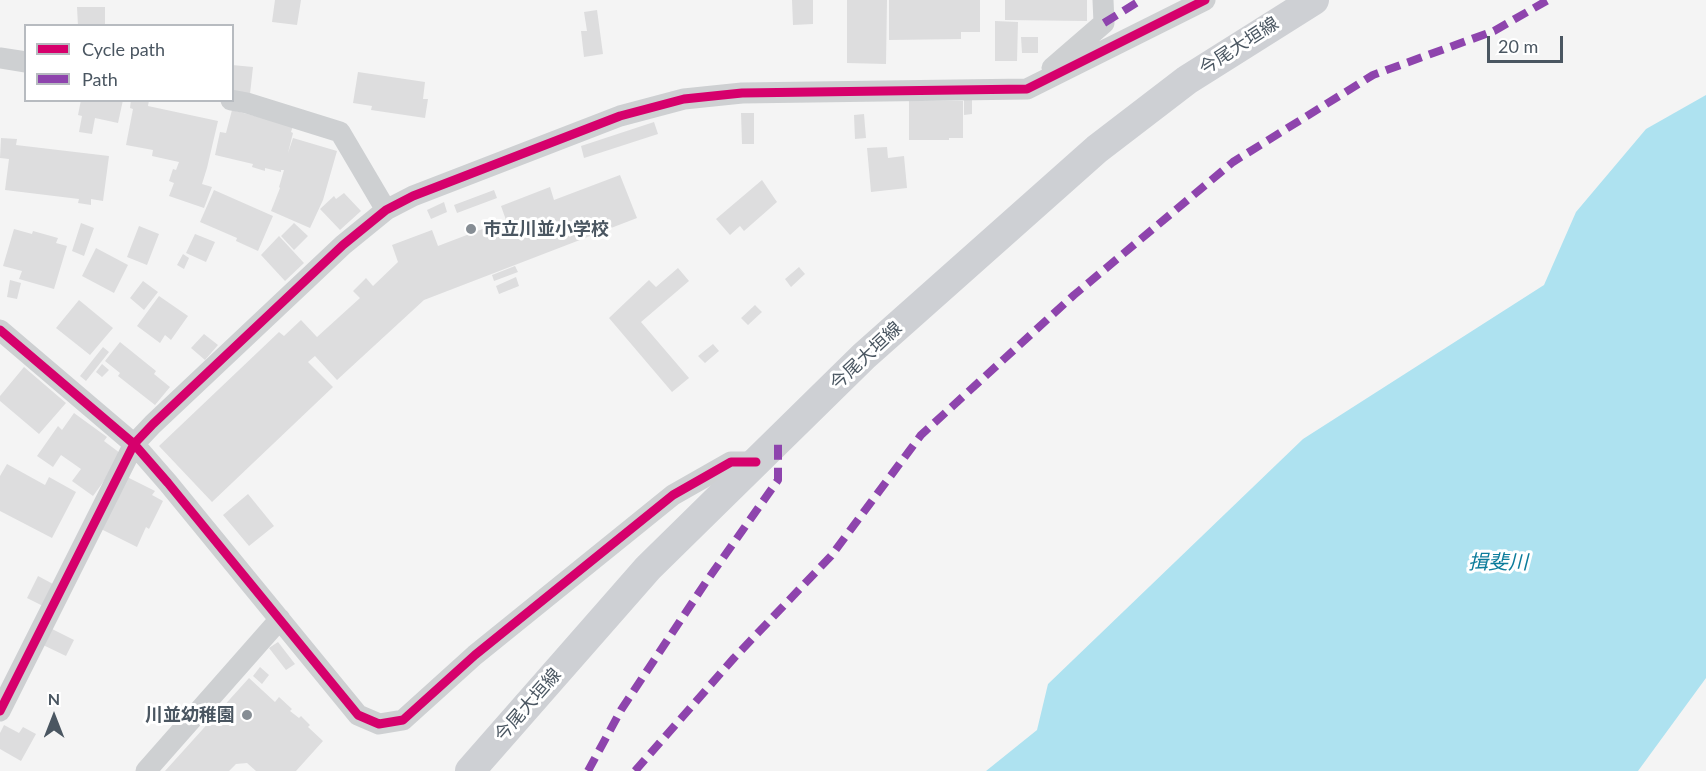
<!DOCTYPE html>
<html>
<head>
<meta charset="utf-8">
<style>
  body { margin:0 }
  #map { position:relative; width:1706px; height:771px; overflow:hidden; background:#f4f4f4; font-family:Lato,sans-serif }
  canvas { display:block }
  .legend { position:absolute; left:24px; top:24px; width:210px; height:78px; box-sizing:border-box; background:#fff; border:2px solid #b7bbc0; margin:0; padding:8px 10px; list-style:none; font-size:18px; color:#4a5661 }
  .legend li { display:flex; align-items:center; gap:12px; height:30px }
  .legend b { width:30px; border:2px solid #b7bbc0 }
  .north { position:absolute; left:24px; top:687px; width:60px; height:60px; -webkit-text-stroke:4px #fff; paint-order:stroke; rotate:0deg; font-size:16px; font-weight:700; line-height:24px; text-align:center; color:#4a5661 }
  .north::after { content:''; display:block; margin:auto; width:21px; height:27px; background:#4a5661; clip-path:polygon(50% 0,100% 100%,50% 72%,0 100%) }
  .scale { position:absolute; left:1487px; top:36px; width:76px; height:27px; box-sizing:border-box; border:3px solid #4a5661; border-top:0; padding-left:8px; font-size:18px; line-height:21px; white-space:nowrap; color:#4a5661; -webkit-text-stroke:4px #fff; paint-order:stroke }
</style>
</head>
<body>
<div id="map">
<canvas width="1706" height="771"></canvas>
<ul class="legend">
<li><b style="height:8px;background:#d6006c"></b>Cycle path</li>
<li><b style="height:8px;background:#8e44ad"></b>Path</li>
</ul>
<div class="north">N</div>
<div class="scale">20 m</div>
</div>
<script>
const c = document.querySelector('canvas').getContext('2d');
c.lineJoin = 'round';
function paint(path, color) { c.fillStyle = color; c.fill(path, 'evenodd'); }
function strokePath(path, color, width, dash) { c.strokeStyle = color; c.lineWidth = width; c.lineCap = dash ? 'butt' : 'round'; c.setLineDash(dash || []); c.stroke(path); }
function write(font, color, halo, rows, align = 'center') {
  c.font = font + ' Lato,"Noto Sans JP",sans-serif'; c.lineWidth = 6; c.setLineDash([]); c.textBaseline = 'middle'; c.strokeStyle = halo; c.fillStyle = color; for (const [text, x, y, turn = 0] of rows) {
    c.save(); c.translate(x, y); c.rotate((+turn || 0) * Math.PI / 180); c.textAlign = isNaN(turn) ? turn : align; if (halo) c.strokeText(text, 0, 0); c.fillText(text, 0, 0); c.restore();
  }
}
paint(new Path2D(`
  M1706 95V678L1638 771H986L1037 730 1048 684 1303 439 1544 285 1576 212 1646 129Z`), '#aee2f0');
paint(new Path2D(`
  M275 0H301L297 25 272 22Z
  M792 0H813V24L793 25Z
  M847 0H887L886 64 847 63Z
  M889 0H980V32H961V39L889 40Z
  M1005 0H1087V21L1005 20Z
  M77 7H105V26H78Z
  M597 10 603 54 584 57 581 31H587L584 12Z
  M995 21 1018 22 1017 61H995Z
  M1021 37H1038V53H1022Z
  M232 65 253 67 250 94 232 92Z
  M358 72 425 82 423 99H428L425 118 371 110 372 106 353 103Z
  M964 97H972V114L964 115Z
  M81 100H123L118 123 95 118 92 134 79 132 82 116 78 115Z
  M131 100H149L148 106 218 121 207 168 202 184 212 187 204 208 169 196 174 183 169 181 173 169 176 170 179 162 152 156 153 150 126 145 133 109 130 108Z
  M909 101H963V138H949V140H909Z
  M232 110 293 126 291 132 293 133 288 153 293 138 337 151 323 200 310 228 271 211 280 188 279 187 284 170H281V172L265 168V171L252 167 253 164 215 155 220 132 226 133Z
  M741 113H754V144H742Z
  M864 114 866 138 855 139 854 115Z
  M654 122 658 134 584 158 581 146Z
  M1 138 17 139 16 145 109 156 103 201 91 199V205L78 203 79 199 5 190 9 159 0 158Z
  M887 147 888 158 904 156 907 188 871 192 867 148Z
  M620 175 637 218 424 300 337 380 315 356 308 362 333 387 212 502 159 446 279 332 284 336 301 320 317 337 360 298 353 291 366 278 373 286 398 262 392 245 432 230 438 246 506 220 501 206 550 187 554 200Z
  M762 180 777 202 744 231 740 226 730 235 716 219Z
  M214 190 273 216 258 251 236 241 237 238 200 222Z
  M494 190 497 198 457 213 454 205Z
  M344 193 361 211 340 230 320 209 334 196 336 199Z
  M444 202 447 212 431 219 427 210Z
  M81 223 94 228 84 256 72 251Z
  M294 223 308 236 294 250 281 236Z
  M139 226 159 234 147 265 127 257Z
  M14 229 32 234 33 231 58 238 56 243 67 246 54 289 19 279 22 271 3 266Z
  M195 234 215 242 206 262 186 253Z
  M279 236 304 263 285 281 261 255Z
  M96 248 128 265 114 293 82 276Z
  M183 254 189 258 184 269 177 265Z
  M515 266 518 272 494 281 492 275Z
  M799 267 805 274 791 287 785 279Z
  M678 268 689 281 641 322 689 378 672 392 609 318 649 280 656 287Z
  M516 277 519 286 499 294 496 286Z
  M10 280 21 283 17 299 7 297Z
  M143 281 158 292 144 310 130 298Z
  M159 296 188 316 171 340 165 335 160 343 137 326Z
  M79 300 113 328 90 355 56 328Z
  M755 305 762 312 748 325 741 318Z
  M204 334 218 345 205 360 191 348Z
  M120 342 156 371 154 374 170 387 155 405 118 376 120 373 105 361Z
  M713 344 719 351 705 363 698 356Z
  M103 347 109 352 86 381 80 376Z
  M102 364 109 370 102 377 96 372Z
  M24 367 66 403 39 434 0 401V396Z
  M74 413 107 437 104 441 120 453 118 462 93 496 72 481 81 469 61 455 53 467 37 456 58 426 62 430Z
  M7 464 45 485 49 477 76 492 52 538 0 511V476Z
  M127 477 155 491 152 495 163 501 149 529 146 527 137 547 101 529Z
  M248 494 274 526 249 546 223 515Z
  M38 576 53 584 43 606 27 598Z
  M50 628 74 640 66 656 41 644Z
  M278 642 295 664 286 670 269 648Z
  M260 667 269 675 262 684 253 676Z
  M249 678 275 702 279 697 292 709 290 711 299 718 301 716 310 725 308 727 323 741 296 771H256L247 763 236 764 229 771H165Z
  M4 725 19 733 23 727 36 734 21 761 0 749V733Z`), '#ddddde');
strokePath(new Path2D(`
  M0 58 26 62
  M1052 68 1104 23 1103 0
  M231 100 247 103 340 132 386 210
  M0 330 134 444 168 483 358 715 379 724 403 720 475 655 673 495 731 462H756
  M0 711 134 444 153 424 343 245 386 210 413 196 620 116 684 99 742 93 1027 89 1205 0
  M146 771 280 619`), '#ced0d2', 21);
strokePath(new Path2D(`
  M470 771 648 568 864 356 1097 149 1187 80 1314 0`), '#ced0d4', 30);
strokePath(new Path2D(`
  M1104 23 1141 0
  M588 771 621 710 706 582 778 480V442
  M635 771 734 658 831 556 921 435 1074 295 1233 162 1373 75 1494 31 1548 0`), '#8e44ad', 8, [15, 8]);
strokePath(new Path2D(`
  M0 330 134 444 168 483 358 715 379 724 403 720 475 655 673 495 731 462H756
  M0 711 134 444 153 424 343 245 386 210 413 196 620 116 684 99 742 93 1027 89 1205 0`), '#d6006c', 9);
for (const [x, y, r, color] of [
  [471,229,6,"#868d94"],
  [247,715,6,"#868d94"]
]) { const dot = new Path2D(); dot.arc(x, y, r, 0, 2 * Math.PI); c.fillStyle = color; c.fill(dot); strokePath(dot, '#fff', 2); }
write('18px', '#4a5661', '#fff', [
  ["今尾大垣線",1239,46,-33],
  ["今尾大垣線",866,356,-43],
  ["今尾大垣線",528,705,-49]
]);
write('bold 18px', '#4a5661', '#fff', [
  ["市立川並小学校",483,229],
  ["川並幼稚園",235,715,"right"]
], 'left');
write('italic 20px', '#0c7c9b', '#fff', [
  ["揖斐川",1498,563]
]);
</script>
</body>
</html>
